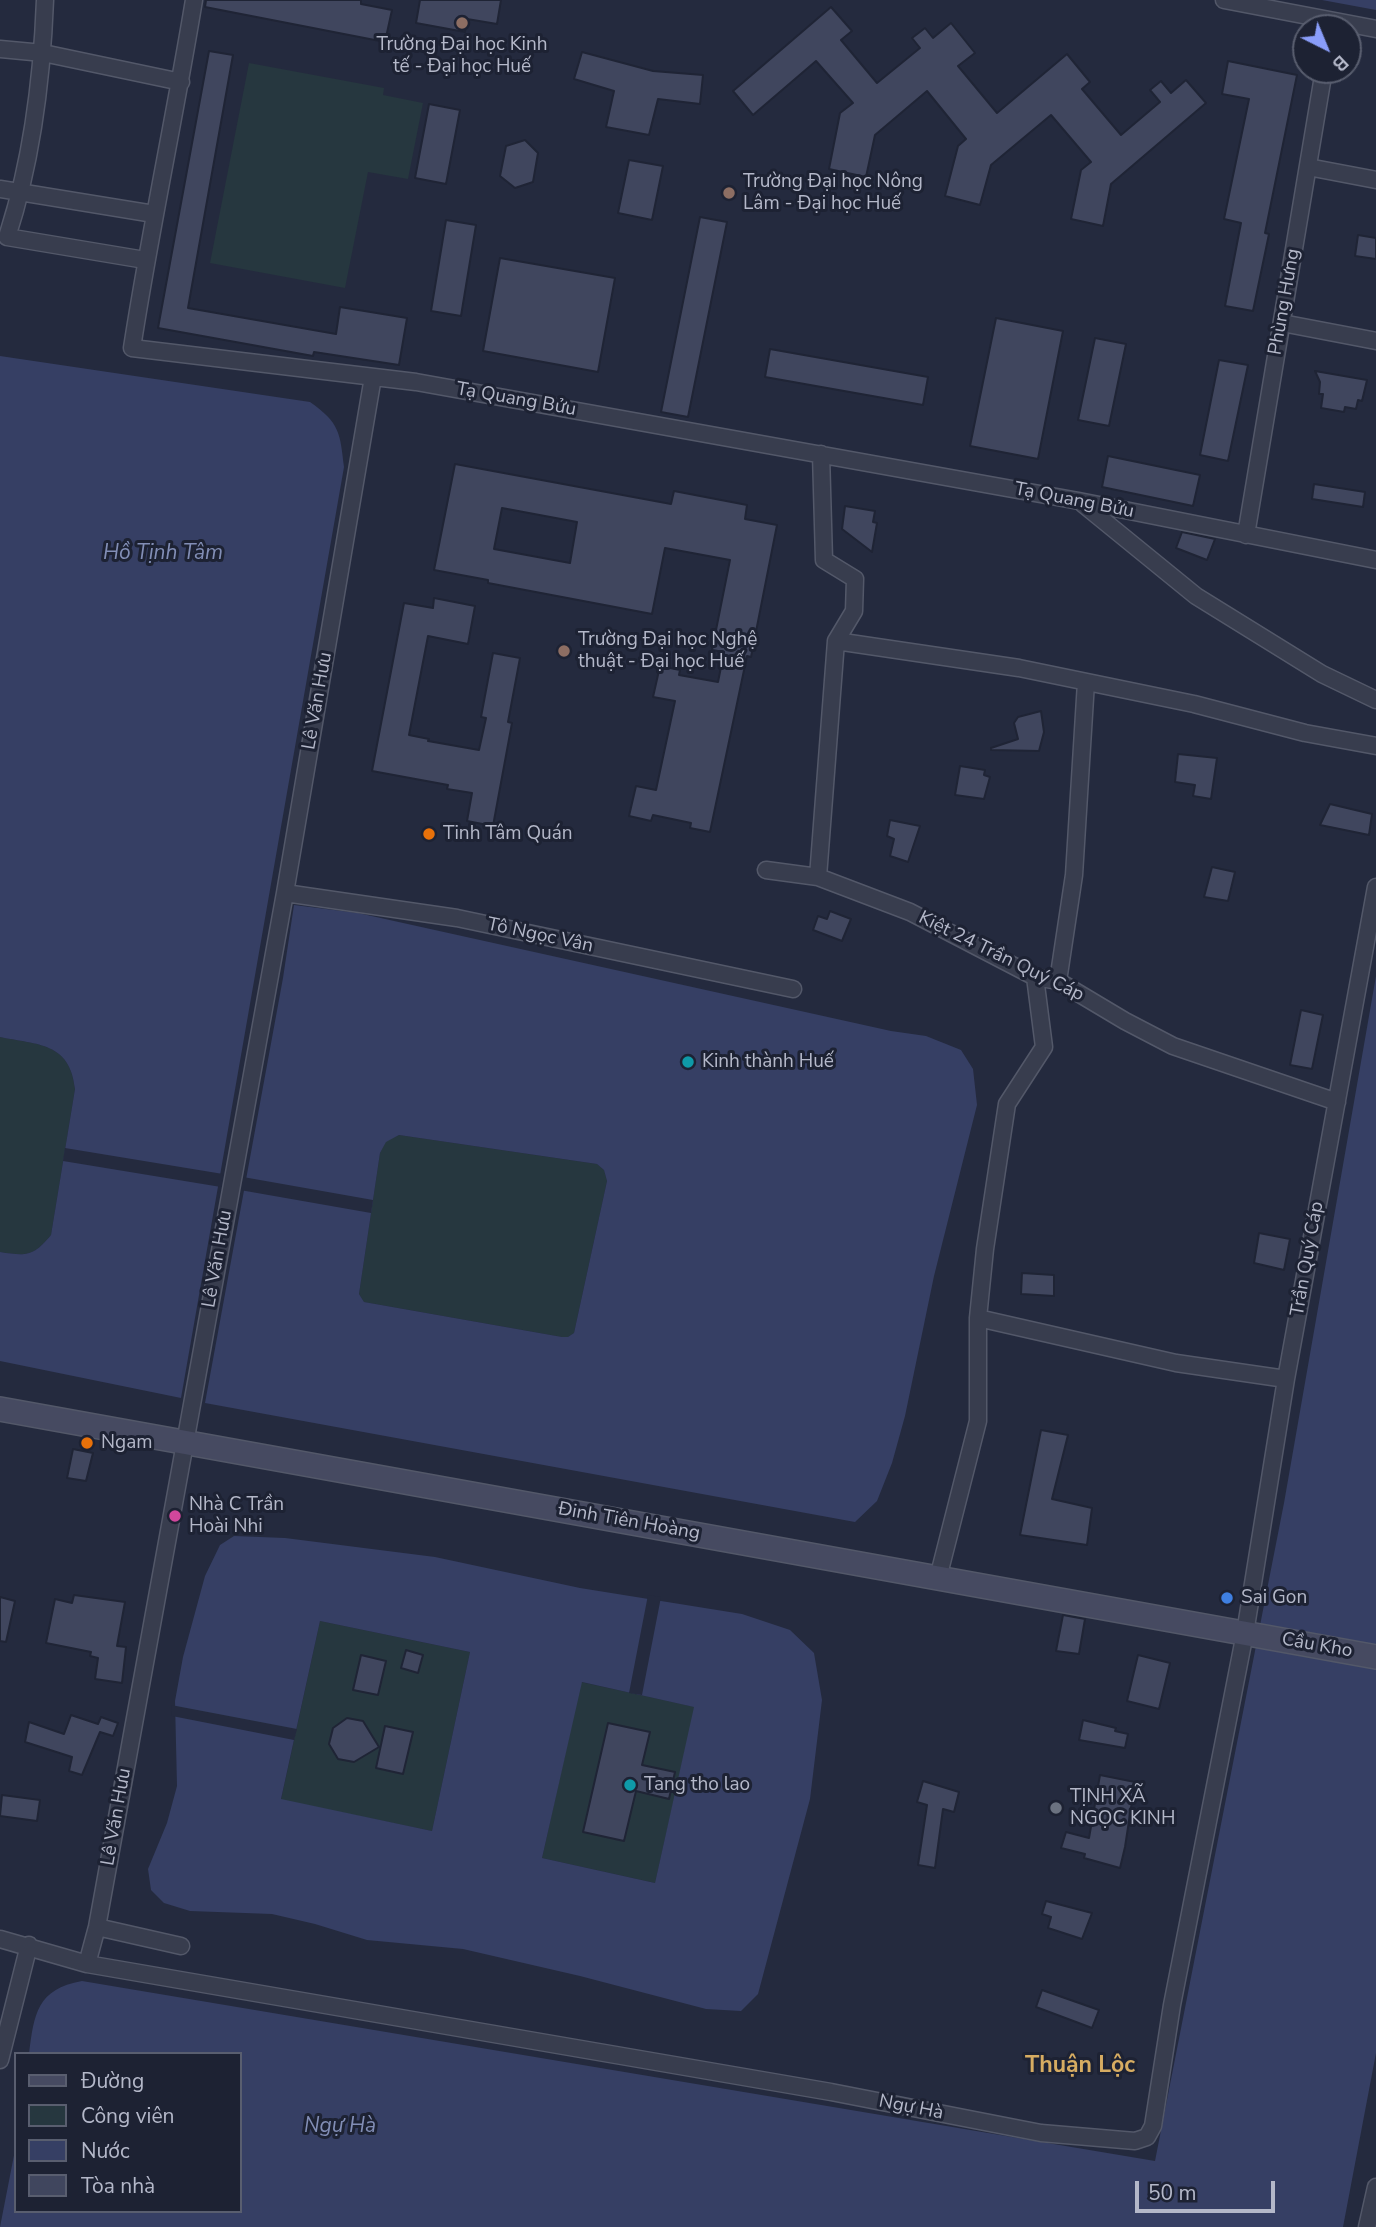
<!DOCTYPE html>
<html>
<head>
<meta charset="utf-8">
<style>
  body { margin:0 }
  #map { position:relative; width:1376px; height:2227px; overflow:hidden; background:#242a3e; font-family:"Nunito Sans",sans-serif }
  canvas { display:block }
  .legend { position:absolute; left:14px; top:2052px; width:228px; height:161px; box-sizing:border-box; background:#1d2233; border:2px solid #595e6f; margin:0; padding:9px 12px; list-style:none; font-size:21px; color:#b4b8c9 }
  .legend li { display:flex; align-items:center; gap:14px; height:35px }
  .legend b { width:35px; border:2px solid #595e6f }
  .north { position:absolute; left:1292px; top:14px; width:70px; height:70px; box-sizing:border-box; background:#1d2233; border:2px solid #595e6f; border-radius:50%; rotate:137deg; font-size:19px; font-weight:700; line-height:28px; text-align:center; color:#b4b8c9 }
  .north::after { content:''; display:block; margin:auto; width:24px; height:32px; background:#899df9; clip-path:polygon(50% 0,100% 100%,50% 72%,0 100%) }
  .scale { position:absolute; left:1135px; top:2181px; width:140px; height:32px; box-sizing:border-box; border:4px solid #b4b8c9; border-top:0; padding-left:9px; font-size:21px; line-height:24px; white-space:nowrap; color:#b4b8c9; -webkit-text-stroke:5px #1d2233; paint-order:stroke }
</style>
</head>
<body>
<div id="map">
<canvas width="1376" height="2227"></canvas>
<ul class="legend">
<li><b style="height:9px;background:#464a61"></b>Đường</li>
<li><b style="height:19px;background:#26373f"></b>Công viên</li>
<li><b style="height:19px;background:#363f64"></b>Nước</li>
<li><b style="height:19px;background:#40465e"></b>Tòa nhà</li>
</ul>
<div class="north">B</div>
<div class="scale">50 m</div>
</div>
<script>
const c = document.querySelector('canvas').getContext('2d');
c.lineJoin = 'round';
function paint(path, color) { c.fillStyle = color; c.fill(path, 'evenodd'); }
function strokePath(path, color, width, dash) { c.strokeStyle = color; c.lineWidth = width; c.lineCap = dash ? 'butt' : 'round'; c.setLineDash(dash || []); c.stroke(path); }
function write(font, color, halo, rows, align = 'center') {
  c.font = font + ' "Nunito Sans",sans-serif'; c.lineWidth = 6; c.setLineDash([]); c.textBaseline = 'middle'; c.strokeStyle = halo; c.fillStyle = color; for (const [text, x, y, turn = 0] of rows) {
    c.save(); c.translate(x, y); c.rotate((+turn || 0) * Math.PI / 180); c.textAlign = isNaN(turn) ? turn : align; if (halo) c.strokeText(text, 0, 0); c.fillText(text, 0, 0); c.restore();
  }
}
paint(new Path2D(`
  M249 63 384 88 383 95 423 103 408 179 368 172 345 288 210 263Z
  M0 1037C38 1045 70 1042 75 1089L51 1235C33 1257 26 1256 0 1252Z
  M399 1135 597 1164 604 1170 607 1181 574 1333 568 1337H562L364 1302 359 1294 380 1153 386 1141Z
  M320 1621 470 1652 432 1831 281 1800Z
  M581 1682 695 1707 655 1883 542 1858Z`), '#26373f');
paint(new Path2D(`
  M1322 0H1376V10Z
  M0 356 310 402C340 423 340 433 344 467L181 1398 0 1361V1252C26 1256 33 1257 51 1235L75 1089C70 1042 38 1045 0 1037Z
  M294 905 358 913 891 1031 926 1036 961 1050 973 1069 977 1105 934 1276 905 1416 892 1463 877 1501 855 1522 205 1403 283 978ZM399 1135 597 1164 604 1170 607 1181 574 1333 568 1337H562L364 1302 359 1294 380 1153 386 1142Z
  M1376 976V2053L1343 2227H0L16 2145V2211H240V2054H29C34 2014 37 1989 82 1981L1155 2161 1284 1503Z
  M234 1536 285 1538 435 1557 580 1588 742 1614 790 1630 814 1653 822 1700 810 1799 758 1994 741 2011 706 2009 580 1976 463 1949 367 1940 315 1924 272 1914 190 1911 164 1903 151 1890 148 1869 167 1823 177 1786 175 1701 183 1657 205 1576 220 1545ZM320 1621 470 1652 432 1831 281 1799ZM582 1682 694 1707 655 1883 542 1858Z`), '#363f64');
paint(new Path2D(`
  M65 1148 223 1174 221 1187 63 1161Z
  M243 1177 373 1200 371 1213 240 1190Z
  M648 1595 661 1597 642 1695 629 1693Z
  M171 1705 297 1729 294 1740 172 1716Z`), '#242a3e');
const building = new Path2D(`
  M206 0H361V4L392 10 385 42 205 7Z
  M420 0H501L497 24 467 19 465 32 416 23Z
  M831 7 852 31 841 40 877 83 920 48 912 38 925 28 933 38 951 23 975 53 958 66 997 113 1067 54 1090 82 1082 89 1121 135 1160 102 1150 90 1161 81 1171 93 1186 80 1206 103 1111 184 1103 226 1071 219 1081 170 1091 162 1051 115 991 165 980 205 945 196 958 146 966 139 927 91 875 135 866 177 829 169 840 113 853 103 816 61 753 115 733 91Z
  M209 51 233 55 188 308 336 334 340 307 407 318 399 365 314 352 313 356 158 328Z
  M582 52 653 71 703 75 700 104 658 99 649 135 606 127 614 91 574 79Z
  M1228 61 1297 75 1265 233 1269 234 1253 311 1225 306 1241 223 1224 219 1249 99 1222 94Z
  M429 104 460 110 446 184 415 178Z
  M525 140 538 153 533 182 515 188 500 176 506 146Z
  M629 160 663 166 652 220 618 213Z
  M700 217 727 222 688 417 661 412Z
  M446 220 476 225 461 316 431 311Z
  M1358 235 1376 238V259L1355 256Z
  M500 258 615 278 598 372 483 351Z
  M996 318 1063 331 1038 459 970 446Z
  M1095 338 1126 344 1109 426 1078 420Z
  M770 349 928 377 923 405 765 377Z
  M1219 360 1248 365 1228 461 1200 455Z
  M1315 371 1367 380 1362 401 1358 400 1356 409 1345 407 1344 412 1321 408 1323 394H1319L1320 382Z
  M1108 456 1200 475 1193 506 1102 487Z
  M455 464 671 504 674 491 747 505 745 519 777 525 751 657 747 656 710 832 690 828 691 823 653 815 651 821 629 816 636 786 656 790 675 701 653 697 660 666 680 670 679 675 718 682 724 652 712 650 730 560 665 548 652 614 488 583V580L434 570ZM502 508 577 522 570 563 494 549Z
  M1314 484 1365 492 1363 507 1312 499Z
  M845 506 875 511 873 522 877 523 872 552 842 529Z
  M1182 532 1215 539 1207 560 1176 548Z
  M434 598 475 606 468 644 428 636 409 735 429 739 428 741 479 750 486 718 481 717 493 653 520 658 508 722 512 723 493 826 467 821 472 793 447 789 448 785 372 771 404 603 433 608Z
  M1041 711 1044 732 1039 751 991 750V748L1018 739 1014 723 1018 717Z
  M1178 754 1217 758 1211 799 1193 796 1195 785 1175 782Z
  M960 766 985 770 984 775 990 777 984 799 955 795Z
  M1330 804 1372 814 1369 835 1320 825Z
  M890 820 920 826 908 862 890 856 894 839 887 836Z
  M1212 867 1235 872 1228 901 1204 897Z
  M830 911 851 919 842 941 813 930 818 916 827 919Z
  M1301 1010 1323 1015 1312 1069 1290 1065Z
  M1259 1233 1290 1239 1284 1270 1254 1263Z
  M1022 1273 1054 1275V1296L1021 1294Z
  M1041 1430 1068 1435 1052 1499 1092 1508 1087 1545 1020 1535Z
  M73 1449 93 1453 86 1481 67 1478Z
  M74 1595 125 1602 117 1646 126 1647 122 1683 95 1679 98 1658 90 1656 91 1652 46 1643 55 1599 72 1603Z
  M0 1597 15 1601 6 1642 0 1641Z
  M1063 1615 1085 1619 1079 1654 1056 1651Z
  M406 1650 423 1655 418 1673 401 1668Z
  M361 1655 386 1661 378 1695 353 1690Z
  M1138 1655 1170 1663 1159 1709 1127 1701Z
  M71 1715 98 1724 101 1717 118 1723 113 1736 100 1732 82 1775 69 1771 72 1757 25 1742 29 1722 64 1734Z
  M347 1718 363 1721 379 1747 354 1762 338 1759 329 1744 333 1728Z
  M1083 1720 1116 1728 1115 1731 1128 1734 1125 1748 1079 1740Z
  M608 1723 650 1732 642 1765 675 1772 669 1799 636 1791 624 1841 583 1832Z
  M385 1726 413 1732 403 1774 376 1768Z
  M1100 1775 1135 1782 1125 1847 1120 1868 1084 1858 1085 1854 1061 1848 1066 1832 1089 1838Z
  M923 1781 959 1792 954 1812 943 1809 935 1868 918 1865 927 1805 917 1802Z
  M2 1795 40 1800 37 1821 0 1816Z
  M1046 1901 1092 1913 1082 1939 1048 1928 1051 1917 1042 1914Z
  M1042 1990 1099 2010 1092 2028 1036 2007Z`);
paint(building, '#40465e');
strokePath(building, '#1f2435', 2);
const minor = new Path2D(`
  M45 0C42 79 32 161 7 237L145 260
  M194 0C175 116 150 231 132 348L416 382 1079 501 1376 560
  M1224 0 1376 29
  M0 49 43 53 181 82
  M1308 167 1376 180
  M0 189 154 214
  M1282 323 1376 341
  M1083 504 1196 596 1322 674 1376 700
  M1246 535 1324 70
  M836 641 1019 668 1194 704 1305 733 1376 746
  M766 870 818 877 910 912 1035 977 1058 981 1125 1021 1173 1046 1337 1102
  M818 877 836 641 854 611 855 579 824 560 821 454
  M285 893 457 918 793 989
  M1058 981 1074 875 1086 682
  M978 1318 1176 1363 1286 1379
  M938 1578 978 1421V1318L985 1249 1007 1104 1044 1047 1035 977
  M97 1927 181 1946
  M0 1939 87 1964 831 2092 1041 2133 1135 2141 1147 2137 1153 2126 1172 2005 1245 1633 1286 1379 1376 887
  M87 1964 97 1927 285 893 373 377
  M0 2060 29 1945
  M1367 2227 1376 2187`);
const secondary = new Path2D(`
  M0 1409 1376 1657`);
strokePath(minor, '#535869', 19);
strokePath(secondary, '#535869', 26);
strokePath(minor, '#383d4e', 16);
strokePath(secondary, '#464a61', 23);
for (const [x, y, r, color] of [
  [462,23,7,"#8d6e63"],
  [729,193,7,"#8d6e63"],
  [564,651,7,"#8d6e63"],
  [429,834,7,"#e8710a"],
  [688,1062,7,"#0f9aa8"],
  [87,1443,7,"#e8710a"],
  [175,1516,7,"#d1479c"],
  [1227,1598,7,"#3f7fe0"],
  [630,1785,7,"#0f9aa8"],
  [1056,1808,7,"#6b7280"]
]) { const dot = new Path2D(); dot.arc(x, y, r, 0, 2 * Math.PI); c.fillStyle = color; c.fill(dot); strokePath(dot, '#1d2233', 2.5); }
write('19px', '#b4b8c9', '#1d2233', [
  ["Trường Đại học Kinh",462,45,"center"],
  ["tế - Đại học Huế",462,67,"center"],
  ["Trường Đại học Nông",743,182],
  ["Lâm - Đại học Huế",743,204],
  ["Trường Đại học Nghệ",578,640],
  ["thuật - Đại học Huế",578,662],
  ["Tinh Tâm Quán",443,834],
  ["Kinh thành Huế",702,1062],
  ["Ngam",101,1443],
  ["Nhà C Trần",189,1505],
  ["Hoài Nhi",189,1527],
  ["Sai Gon",1241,1598],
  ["Tang tho lao",644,1785],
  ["TỊNH XÃ",1070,1797],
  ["NGỌC KINH",1070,1819]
], 'left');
write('19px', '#b4b8c9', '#1d2233', [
  ["Phùng Hưng",1285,302,-80],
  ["Tạ Quang Bửu",516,400,10],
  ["Tạ Quang Bửu",1074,501,11],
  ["Lê Văn Hưu",318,701,-80],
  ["Tô Ngọc Vân",540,936,12],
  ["Kiệt 24 Trần Quý Cáp",1001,957,26],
  ["Lê Văn Hưu",218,1259,-80],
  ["Trần Quý Cáp",1308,1259,-80],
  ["Đinh Tiên Hoàng",629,1522,10],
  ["Cầu Kho",1317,1646,10],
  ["Lê Văn Hưu",117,1817,-80],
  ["Ngự Hà",911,2108,11]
]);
write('italic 21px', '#828eb6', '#1d2233', [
  ["Hồ Tịnh Tâm",163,554],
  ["Ngự Hà",340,2127]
]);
write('bold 23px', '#d6ac62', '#1d2233', [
  ["Thuận Lộc",1080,2066]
]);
</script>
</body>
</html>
